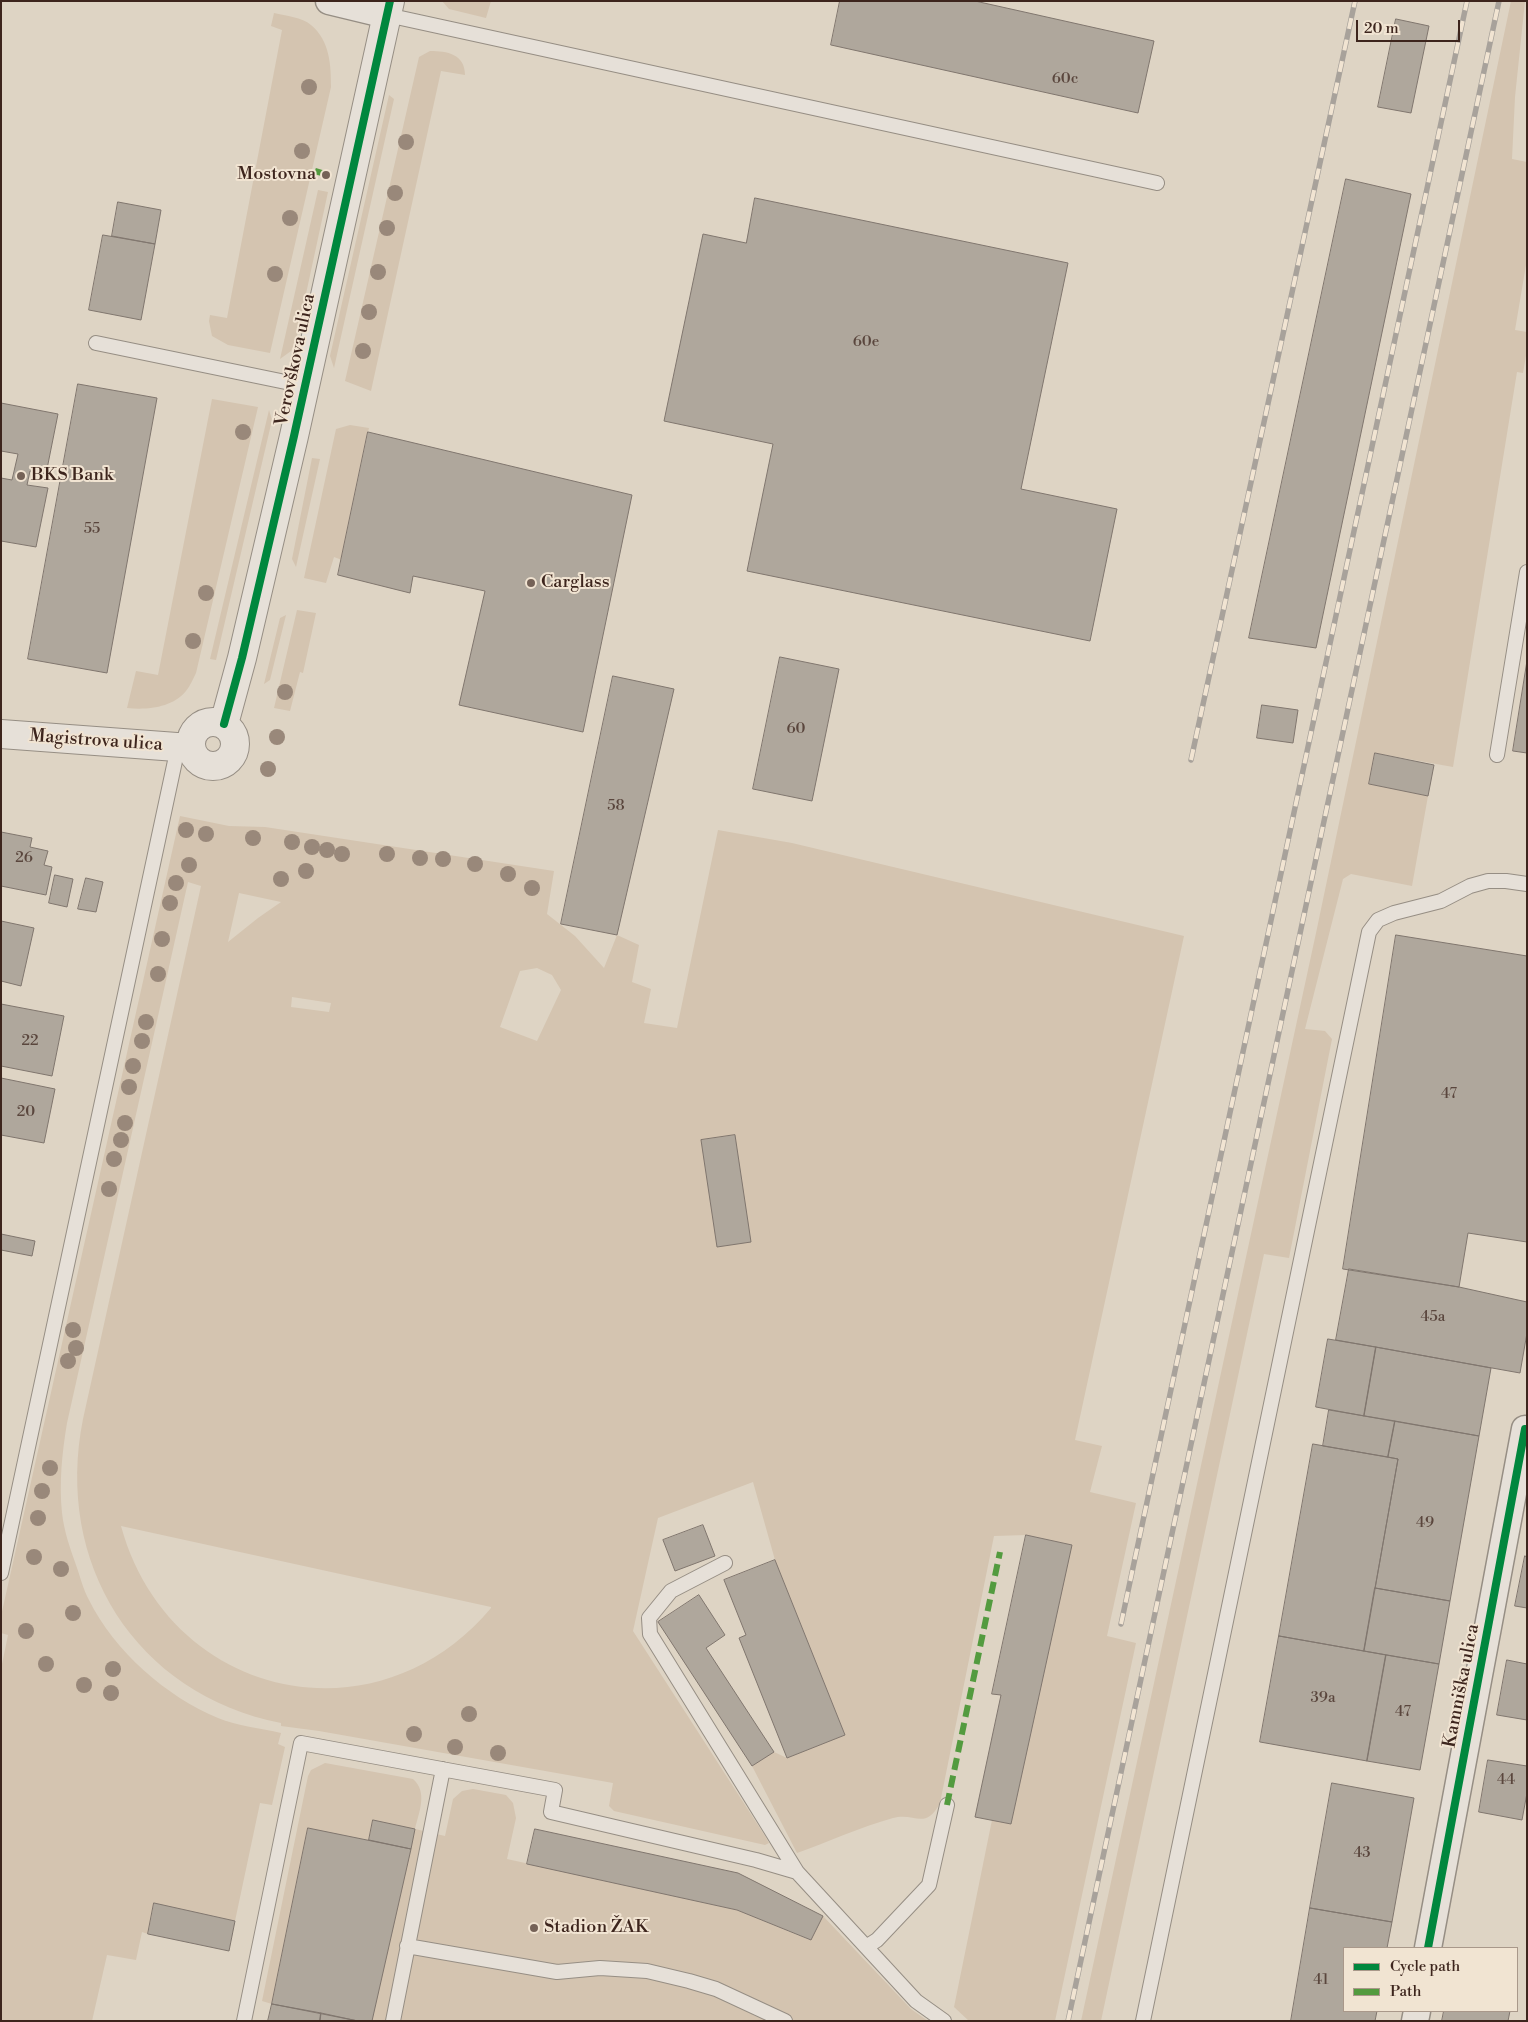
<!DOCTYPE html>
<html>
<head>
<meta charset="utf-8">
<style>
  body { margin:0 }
  #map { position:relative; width:1528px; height:2022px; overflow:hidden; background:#ded4c4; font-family:"Libre Bodoni",serif }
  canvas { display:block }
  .frame { position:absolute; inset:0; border:2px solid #3d251d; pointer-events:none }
  .legend { position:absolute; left:1343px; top:1947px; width:175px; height:65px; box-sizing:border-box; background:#f1e4d2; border:1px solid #a9988a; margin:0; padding:6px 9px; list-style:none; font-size:15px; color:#3d251d }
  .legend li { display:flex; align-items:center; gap:10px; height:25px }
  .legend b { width:25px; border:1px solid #a9988a }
  .scale { position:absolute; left:1356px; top:20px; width:104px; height:22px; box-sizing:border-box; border:2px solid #3d251d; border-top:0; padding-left:6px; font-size:15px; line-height:18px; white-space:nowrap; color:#3d251d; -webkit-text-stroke:4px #f1e4d2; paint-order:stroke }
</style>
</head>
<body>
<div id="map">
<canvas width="1528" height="2022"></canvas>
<div class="frame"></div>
<ul class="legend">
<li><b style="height:6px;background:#00873e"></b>Cycle path</li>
<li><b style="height:6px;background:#539b3f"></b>Path</li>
</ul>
<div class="scale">20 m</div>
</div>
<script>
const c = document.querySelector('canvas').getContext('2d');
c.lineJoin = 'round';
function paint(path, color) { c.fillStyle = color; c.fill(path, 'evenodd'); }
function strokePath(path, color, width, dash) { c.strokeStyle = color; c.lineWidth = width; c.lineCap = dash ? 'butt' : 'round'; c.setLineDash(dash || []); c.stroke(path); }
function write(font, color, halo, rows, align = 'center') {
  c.font = font + ' "Libre Bodoni",serif'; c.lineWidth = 4; c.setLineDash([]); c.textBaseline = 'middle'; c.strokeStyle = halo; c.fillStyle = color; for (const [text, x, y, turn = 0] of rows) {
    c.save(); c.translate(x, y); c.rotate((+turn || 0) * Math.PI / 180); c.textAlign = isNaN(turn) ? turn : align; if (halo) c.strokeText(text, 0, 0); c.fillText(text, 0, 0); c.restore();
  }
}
paint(new Path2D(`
  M442 1H491L486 18 449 9Z
  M1511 1H1525L1515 97 1512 159 1527 162V259L1515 330 1527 332V350L1523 373 1517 372 1453 767 1375 753 1369 784 1428 796 1412 886 1351 874 1343 879 1305 1029 1325 1031 1332 1039 1289 1258 1264 1254 1101 2021H1081L1316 933Z
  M274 13C286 16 302 17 311 25 330 41 331 65 331 87L270 353 228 345 212 336 209 321 210 315 227 318 282 30 271 26Z
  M430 51C447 51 465 54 465 75L441 71 371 391 345 381 419 57Z
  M389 95 394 99 334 368 330 356Z
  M318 190 328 192 296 340 291 351 280 359Z
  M212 399 258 407 196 673C193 679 190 686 186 691 172 708 147 710 127 708L136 671 158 675Z
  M269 410 272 420 216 660 210 659Z
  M350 425 369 428 368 432 342 560 334 557 326 583 304 578 336 429Z
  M312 458 320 459 296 567 292 559Z
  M297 610 316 613 303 673 300 672 290 711 274 708Z
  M286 615 270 680 264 684 280 618Z
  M180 816 229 826 265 827 554 871 547 914 575 936 604 968 617 935 639 945 632 982 651 989 644 1023 677 1028 718 830 792 843 1184 936 1075 1440 1102 1446 1090 1492 1136 1503 1107 1636 1136 1643 1055 2021H969L954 2007 992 1820 1011 1824 1071 1545 1026 1535 994 1536 940 1803C925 1831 915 1812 893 1818 860 1827 828 1842 797 1853L752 1766 774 1752 787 1758 845 1735 775 1560 753 1482 658 1518 633 1631 765 1836 769 1843 765 1845 614 1811 609 1806 613 1783 319 1731 281 1726V1723C135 1694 54 1563 83 1419L201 886 188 882 67 1423C62 1453 59 1483 62 1513 64 1531 70 1548 76 1565 80 1576 83 1589 89 1600 114 1651 167 1697 218 1718 237 1726 261 1728 281 1733L278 1744 285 1747 272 1805 260 1803 235 1921 154 1904 148 1934 142 1932 136 1960 107 1955 92 2021H1V1669L8 1635 1 1633V1616ZM239 893 281 902 258 918 228 942ZM537 968 552 975 561 990 537 1041 500 1027 520 971ZM292 997 331 1003 329 1012 291 1007ZM121 1526 491 1607V1608C375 1746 168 1698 121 1526Z
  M325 1763 413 1779C428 1792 419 1812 415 1829L445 1836 453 1799 462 1791 473 1789 506 1795 513 1803 516 1818 507 1859 737 1910 810 1940 823 1916 911 2009 928 2021H268L272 2004 262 2001 308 1776 311 1770Z`), '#d4c4b0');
const building = new Path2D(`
  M840 1H975L1154 41 1138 113 831 45Z
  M1396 19 1429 26 1411 113 1378 107Z
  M1346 179 1411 194 1316 648 1249 638Z
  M755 198 1068 263 1021 489 1117 509 1090 641 747 571 773 444 664 421 703 234 746 243Z
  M118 202 161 210 155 244 112 236Z
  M103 235 155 244 141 320 89 310Z
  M78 384 157 398 107 673 28 659Z
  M1 403 58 414 46 474 30 471 27 485 48 488 36 547 1 541V478L12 480 18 454 1 451Z
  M368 432 632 495 583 732 459 705 485 591 413 576 410 593 338 575Z
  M780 657 839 669 812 801 753 789Z
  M1527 661V753L1513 751Z
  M613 676 674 689 617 935 561 924Z
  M1262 705 1298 710 1293 743 1257 738Z
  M1375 753 1434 765 1428 796 1369 784Z
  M1 832 32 838 30 847 48 851 44 865 52 867 46 895 1 886Z
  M55 875 73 879 67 907 49 903Z
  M86 878 103 882 96 912 78 909Z
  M1 921 34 928 21 986 1 981Z
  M1396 935 1527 956V1242L1468 1233 1459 1287 1343 1269Z
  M1 1004 64 1016 52 1076 1 1066Z
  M1 1078 55 1089 44 1143 1 1135Z
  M735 1135 751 1242 717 1247 701 1140Z
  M1 1234 35 1241 32 1256 1 1250Z
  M1349 1269 1459 1287 1527 1302V1333L1520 1373 1336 1340Z
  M1328 1339 1376 1347 1364 1416 1316 1407Z
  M1376 1347 1491 1368 1479 1436 1364 1416Z
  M1329 1410 1395 1421 1388 1457 1323 1446Z
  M1395 1421 1479 1436 1450 1601 1375 1588 1398 1459 1388 1457Z
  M1313 1444 1398 1459 1364 1651 1279 1636Z
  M703 1525 715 1556 675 1571 663 1540Z
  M1026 1535 1072 1545 1011 1824 975 1817 1001 1695 992 1694Z
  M1525 1556 1527 1557V1608L1515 1606Z
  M775 1560 845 1735 787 1758 739 1638 746 1635 724 1580Z
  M1375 1588 1450 1601 1439 1664 1364 1651Z
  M699 1595 725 1635 706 1648 774 1752 752 1766 658 1622Z
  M1279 1636 1386 1655 1367 1761 1260 1742Z
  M1386 1655 1439 1664 1420 1770 1367 1761Z
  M1507 1660 1527 1664V1720L1497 1715Z
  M1488 1760 1527 1766V1793L1522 1820 1479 1812Z
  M1332 1783 1414 1798 1392 1922 1310 1908Z
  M373 1820 415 1829 411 1849 369 1840Z
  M308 1828 411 1849 372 2021H358L272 2004Z
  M535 1829 738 1873 823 1916 811 1940 737 1910 527 1864Z
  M154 1903 235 1921 229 1951 148 1934Z
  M1310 1908 1392 1922 1387 1948H1344V2011H1377L1375 2021H1291Z
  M272 2004 321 2013 320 2021H268Z
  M1444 2011H1510L1508 2021H1442Z
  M321 2013 358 2021H320Z`);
paint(building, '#afa79c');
strokePath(building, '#80766e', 1);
const service = new Path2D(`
  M387 15 1157 183
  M96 343 305 386
  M1497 755 1527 572
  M725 1563 671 1591 649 1618 650 1634 797 1872 916 2001 944 2021
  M1 1573 178 747
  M407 1946 557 1972 600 1968 647 1971 689 1981 716 1989 785 2021
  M866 1947 877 1940 929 1885 947 1805
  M244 2021 301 1743 555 1790 551 1812 756 1860 797 1872
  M393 2021 443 1769
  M1143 2021 1369 932 1378 920 1394 913 1441 901 1470 886 1488 881H1506L1527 884`);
const minor = new Path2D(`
  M329 1 387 15
  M1428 1948 1525 1429
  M1415 2021 1417 2011`);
const tertiary = new Path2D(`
  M191 744a22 22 0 1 1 44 0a22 22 0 1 1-44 0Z
  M224 724 242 658 294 436 390 1
  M1 734 190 748`);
strokePath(service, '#968e84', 16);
strokePath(minor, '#968e84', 29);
strokePath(tertiary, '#968e84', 30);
strokePath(service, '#e6e0d8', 14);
strokePath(minor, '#e6e0d8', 26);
strokePath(tertiary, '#e6e0d8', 28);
const rail = new Path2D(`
  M1191 760 1355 1
  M1121 1624 1467 1
  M1068 2021 1499 1`);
strokePath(rail, '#a8a29b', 5.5);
strokePath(rail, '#f1e4d2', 4, [11]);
strokePath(new Path2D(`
  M315 171 332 176
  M947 1805 1000 1552`), '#539b3f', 6, [12, 6]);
strokePath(new Path2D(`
  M224 724 242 658 294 436 390 1
  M1428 1948 1525 1429`), '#00873e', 8);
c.fillStyle = '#99887a';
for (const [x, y] of [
  [309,87],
  [406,142],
  [302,151],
  [395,193],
  [290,218],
  [387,228],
  [378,272],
  [275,274],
  [369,312],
  [363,351],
  [243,432],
  [206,593],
  [193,641],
  [285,692],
  [277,737],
  [268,769],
  [186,830],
  [206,834],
  [253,838],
  [292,842],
  [312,847],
  [327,850],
  [342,854],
  [387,854],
  [420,858],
  [443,859],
  [475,864],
  [189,865],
  [306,871],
  [508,874],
  [281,879],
  [176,883],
  [532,888],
  [170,903],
  [162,939],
  [158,974],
  [146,1022],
  [142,1041],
  [133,1066],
  [129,1087],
  [125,1123],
  [121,1140],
  [114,1159],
  [109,1189],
  [73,1330],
  [76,1348],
  [68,1361],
  [50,1468],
  [42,1491],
  [38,1518],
  [34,1557],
  [61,1569],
  [73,1613],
  [26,1631],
  [46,1664],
  [113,1669],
  [84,1685],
  [111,1693],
  [469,1714],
  [414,1734],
  [455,1747],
  [498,1753]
]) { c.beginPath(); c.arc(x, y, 8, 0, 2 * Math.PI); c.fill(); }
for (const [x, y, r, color] of [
  [326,175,5,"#756257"],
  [21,476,5,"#756257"],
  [531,583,5,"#756257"],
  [534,1928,5,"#756257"]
]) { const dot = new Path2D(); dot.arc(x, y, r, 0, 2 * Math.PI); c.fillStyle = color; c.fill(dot); strokePath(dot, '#f1e4d2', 2); }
write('15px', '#5a463d', null, [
  ["60c",1065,79],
  ["60e",866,342],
  ["55",92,529],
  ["60",796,729],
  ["58",616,806],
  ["26",24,858],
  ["22",30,1041],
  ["47",1449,1094],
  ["20",26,1112],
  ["45a",1433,1317],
  ["49",1425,1523],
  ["39a",1323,1698],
  ["47",1403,1712],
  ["44",1506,1780],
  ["43",1362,1853],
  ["41",1321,1980]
]);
write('18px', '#3d251d', '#f1e4d2', [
  ["Mostovna",316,175,"right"],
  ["BKS Bank",31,476],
  ["Carglass",541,583],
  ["Stadion ŽAK",544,1928]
], 'left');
write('18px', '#3d251d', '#f1e4d2', [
  ["Verovškova ulica",296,360,-78],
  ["Magistrova ulica",96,741,4],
  ["Kamniška ulica",1462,1686,-79]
]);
</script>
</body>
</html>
